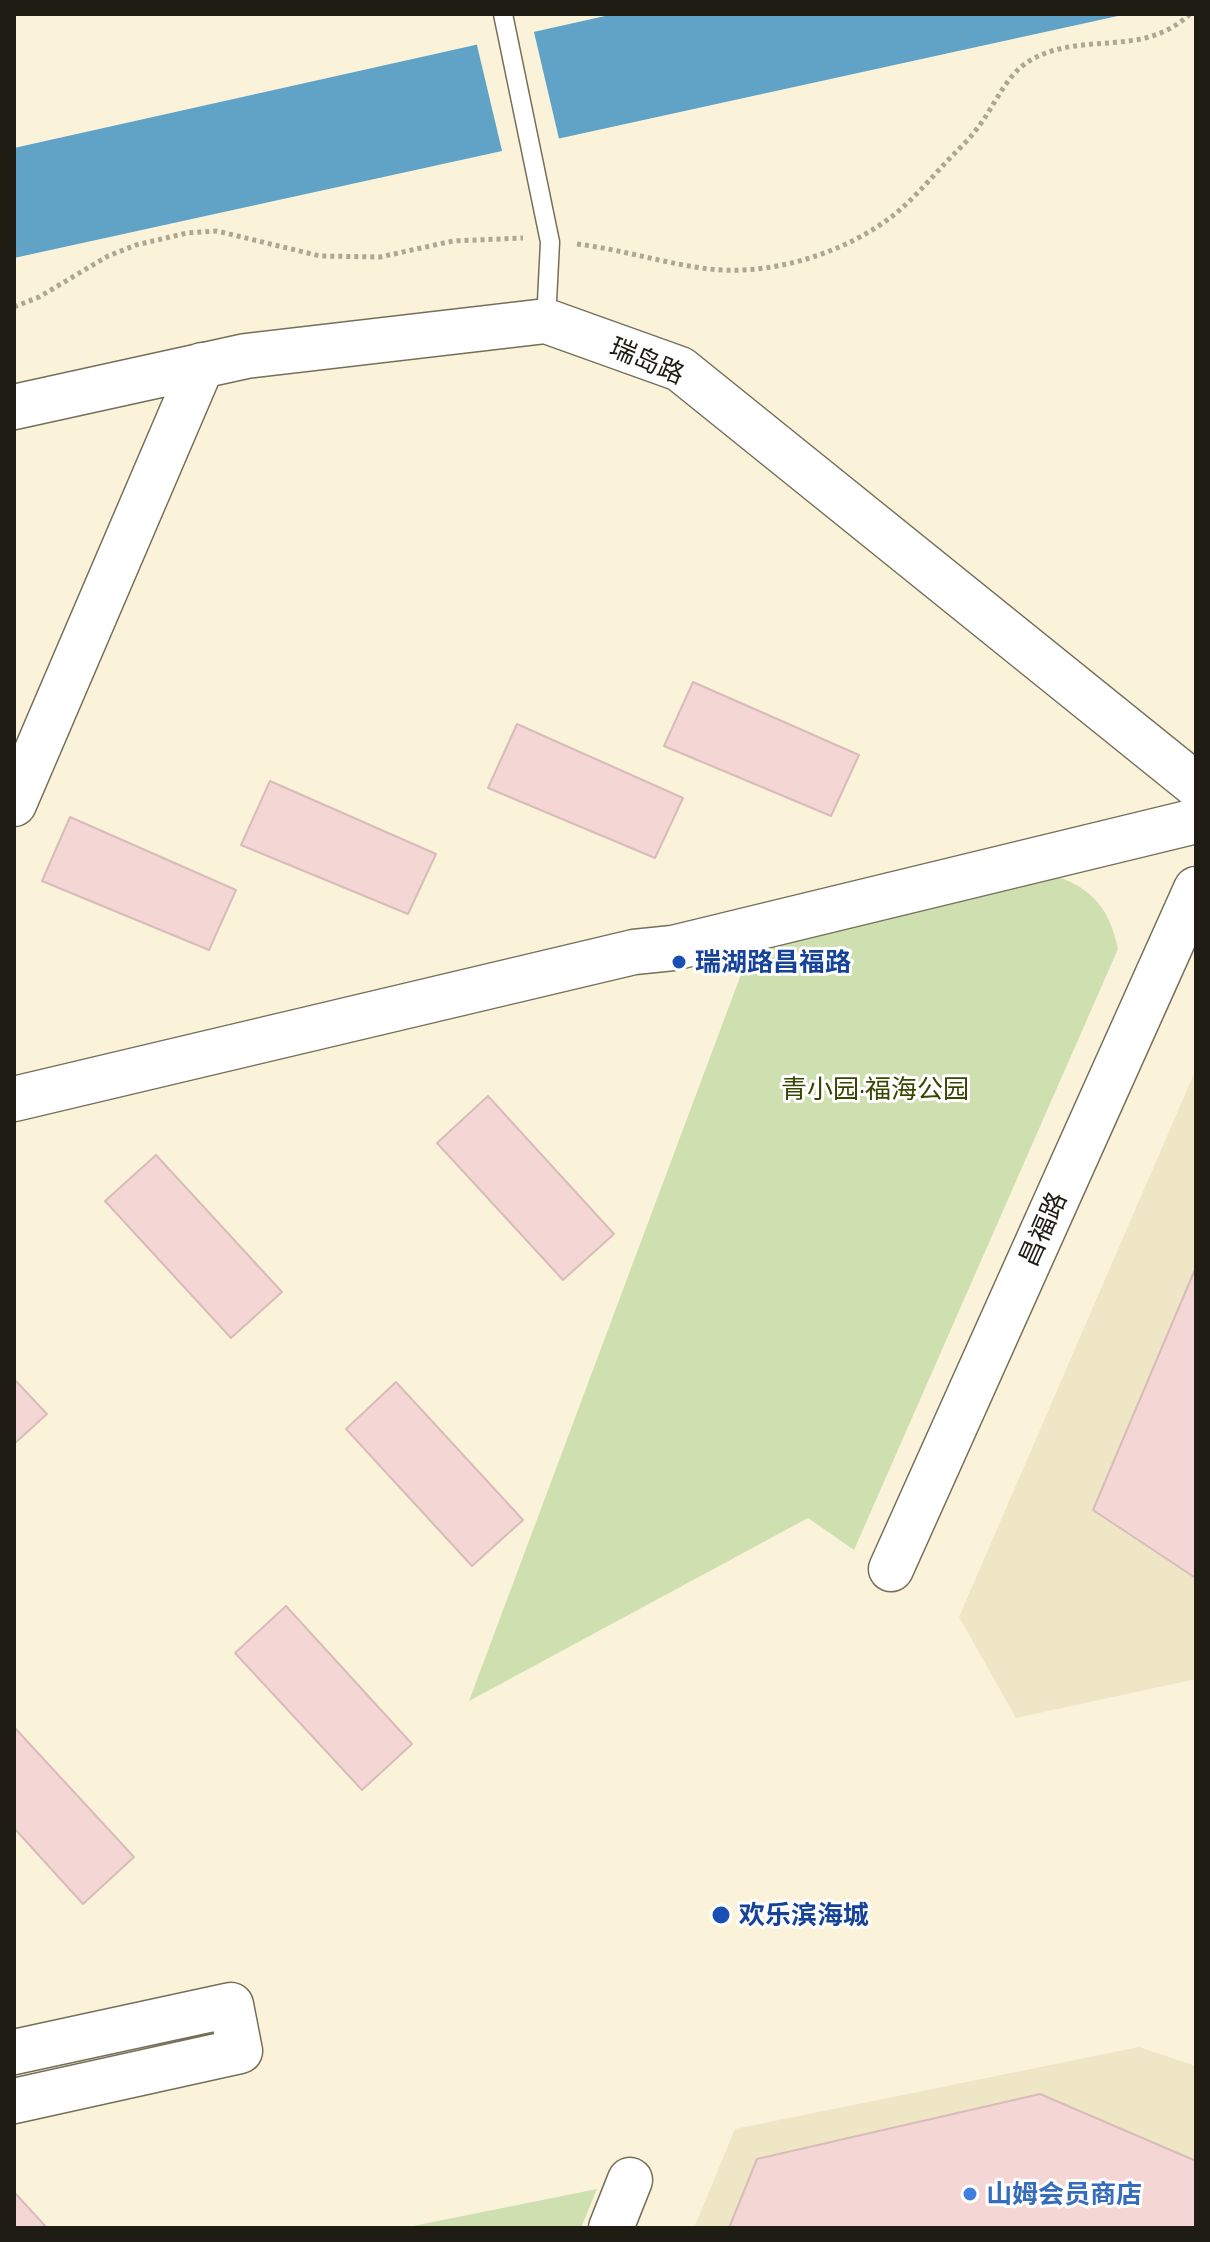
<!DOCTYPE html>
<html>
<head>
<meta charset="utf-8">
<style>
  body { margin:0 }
  #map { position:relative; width:1210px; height:2242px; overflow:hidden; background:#faf3da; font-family:"Exo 2",sans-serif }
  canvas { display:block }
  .frame { position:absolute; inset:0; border:16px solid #1f1c13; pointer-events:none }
</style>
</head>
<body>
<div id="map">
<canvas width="1210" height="2242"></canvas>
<div class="frame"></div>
</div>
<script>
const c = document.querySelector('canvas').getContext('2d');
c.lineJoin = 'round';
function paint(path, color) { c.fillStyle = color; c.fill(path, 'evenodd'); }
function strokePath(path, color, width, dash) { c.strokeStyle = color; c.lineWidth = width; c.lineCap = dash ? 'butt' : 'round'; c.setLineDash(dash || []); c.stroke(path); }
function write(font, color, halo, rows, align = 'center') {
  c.font = font + ' "Exo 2","Noto Sans SC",sans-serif'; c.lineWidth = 6; c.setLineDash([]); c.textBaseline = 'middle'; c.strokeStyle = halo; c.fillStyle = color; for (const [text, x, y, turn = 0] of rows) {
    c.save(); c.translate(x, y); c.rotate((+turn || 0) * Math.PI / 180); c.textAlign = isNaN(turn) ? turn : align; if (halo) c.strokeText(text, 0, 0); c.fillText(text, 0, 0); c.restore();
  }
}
paint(new Path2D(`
  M1196 1069V1679L1016 1718 959 1617Z
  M1139 2047 1196 2066V2228H694L735 2129Z`), '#efe6c6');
paint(new Path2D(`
  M1046 873C1089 885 1109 905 1118 949L854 1550 808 1518 469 1701 752 945Z
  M597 2189 581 2228H403Z`), '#cfe0b0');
paint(new Path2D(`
  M614 14H1127L14 258V148Z`), '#61a3c7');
paint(new Path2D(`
  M533 28 560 143 503 155 476 41Z`), '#faf3da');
const building = new Path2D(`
  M693 682 859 755 831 816 664 746Z
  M517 724 683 798 655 858 488 788Z
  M270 781 436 854 408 914 241 845Z
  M70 817 236 890 209 950 42 881Z
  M488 1096 614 1234 563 1280 437 1143Z
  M156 1155 282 1292 231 1338 105 1201Z
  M1196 1267V1577H1194L1093 1510Z
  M14 1379 47 1414 14 1444Z
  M396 1382 523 1520 472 1566 346 1429Z
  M286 1606 412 1744 362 1790 235 1653Z
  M14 1727 134 1857 83 1904 14 1828Z
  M1040 2094 1196 2161V2228H729L757 2159Z
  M14 2192 47 2228H14Z`);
paint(building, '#f4d7d4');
strokePath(building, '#d8bcb9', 2);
const lane = new Path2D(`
  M503 14 550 242 546 321`);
const secondary = new Path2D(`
  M14 407 246 356 546 321 680 369 1196 785
  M14 804 202 365
  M14 1099 634 952 673 948 1196 821
  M891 1569 1196 889
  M14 2052 231 2005 240 2051 14 2101
  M611 2228 630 2180`);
strokePath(lane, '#756f5a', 21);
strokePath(secondary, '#756f5a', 47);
strokePath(new Path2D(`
  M577 244C619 249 659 262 702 268 766 278 845 254 895 214 917 196 935 173 955 153 963 145 972 136 979 126 995 105 1007 73 1031 60 1084 30 1142 59 1190 14
  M14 307 39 297 108 256 136 245 187 233 217 231 320 256 380 257 453 241 523 238`), '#ada894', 5, [4, 4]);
strokePath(lane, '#fff', 18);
strokePath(secondary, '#fff', 44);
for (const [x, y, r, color] of [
  [679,962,8,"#1a4fb4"],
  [721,1915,10,"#1a4fb4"],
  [970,2194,8,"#3f7fe0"]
]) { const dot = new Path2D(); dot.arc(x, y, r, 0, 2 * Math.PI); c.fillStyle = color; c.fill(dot); strokePath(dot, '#fff', 3); }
write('26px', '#1f1c13', '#fff', [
  ["瑞岛路",647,361,23],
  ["昌福路",1043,1229,-66]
]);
write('bold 26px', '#164399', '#fff', [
  ["瑞湖路昌福路",695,962],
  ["欢乐滨海城",739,1915]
], 'left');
write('26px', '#374700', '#fff', [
  ["青小园·福海公园",875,1089]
]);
write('bold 26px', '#366cbe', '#fff', [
  ["山姆会员商店",986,2194]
], 'left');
</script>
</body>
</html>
